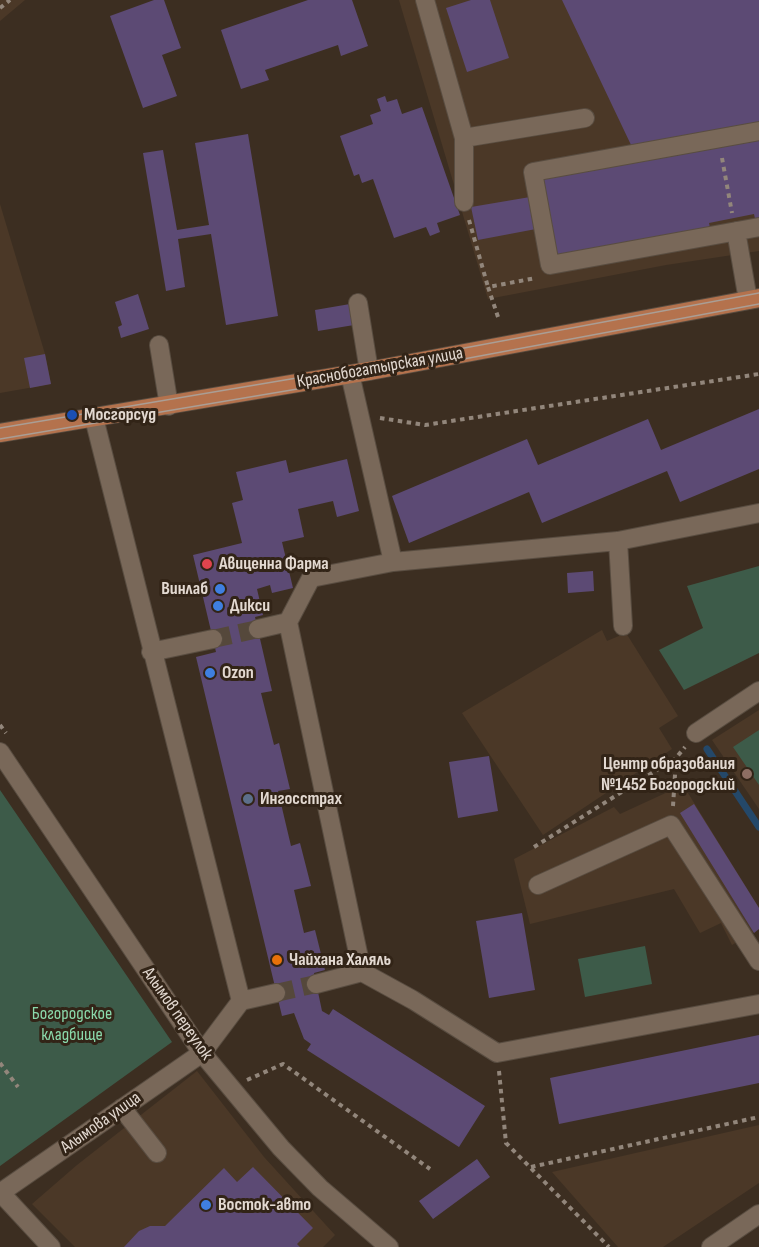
<!DOCTYPE html>
<html>
<head>
<meta charset="utf-8">
<style>
  body { margin:0 }
  canvas { display:block; background:#3c2e21 }
</style>
</head>
<body>
<canvas width="759" height="1247"></canvas>
<script>
const c = document.querySelector('canvas').getContext('2d');
c.lineJoin = 'round';
function paint(path, color) { c.fillStyle = color; c.fill(path, 'evenodd'); }
function strokePath(path, color, width, dash) { c.strokeStyle = color; c.lineWidth = width; c.lineCap = dash ? 'butt' : 'round'; c.setLineDash(dash || []); c.stroke(path); }
function write(font, color, halo, rows, align = 'center') {
  c.font = font + ' "Sofia Sans Condensed",sans-serif'; c.lineWidth = 6; c.setLineDash([]); c.textBaseline = 'middle'; c.strokeStyle = halo; c.fillStyle = color; for (const [text, x, y, turn = 0] of rows) {
    c.save(); c.translate(x, y); c.rotate((+turn || 0) * Math.PI / 180); c.textAlign = isNaN(turn) ? turn : align; if (halo) c.strokeText(text, 0, 0); c.fillText(text, 0, 0); c.restore();
  }
}
paint(new Path2D(`
  M0 0H25L0 21Z
  M399 0H759V251L666 265 488 299Z
  M0 204 45 354 51 384 0 393Z
  M602 630 607 641 626 633 678 716 659 728 672 749 543 835 462 713Z
  M759 710V809L712 740Z
  M683 785 759 908V929L732 945 721 923 700 933 674 889 530 924 514 859 614 807 620 814Z
  M197 1071 264 1157 335 1235 323 1247H75L32 1204 77 1165Z
  M759 1125V1183L663 1247H618L552 1172Z`), '#4b3827');
paint(new Path2D(`
  M759 566V653L684 690 659 650 703 628 687 586Z
  M759 730V785L733 747Z
  M0 790 172 1042 0 1166Z
  M645 946 652 984 585 997 578 959Z`), '#3d5b49');
strokePath(new Path2D(`
  M707 749 759 827`), '#244869', 7);
paint(new Path2D(`
  M154 0H164L181 48 162 55 177 96 143 108 110 16Z
  M308 0H352L368 46 341 56 338 45 265 70 269 80 241 89 221 30Z
  M471 0H490L509 58 467 72 446 8Z
  M562 0H759V237L754 214 709 223 713 242 544 273 536 229 478 240 471 207 530 197 525 167 632 147Z
  M385 96 387 102 397 99 402 114 422 107 460 215 437 223 440 232 430 236 426 227 394 238 373 179 362 183 359 174 354 176 340 136 373 124 370 115 381 111 377 99Z
  M248 134 278 316 226 325 211 234 178 239 185 287 166 291 143 153 163 150 177 230 209 225 195 143Z
  M138 294 149 329 121 338 118 327 122 325 115 302Z
  M350 304 354 325 318 331 315 310Z
  M45 354 51 384 30 388 24 358Z
  M759 409V469L680 502 667 471 542 523 529 492 409 543 392 496 527 439 538 465 648 419 661 450Z
  M347 459 359 511 337 517 333 501 298 509 304 537 282 542 293 588 272 593 270 585 257 589 263 615 255 617 272 691 261 693 274 745 279 743 290 789 278 791 291 846 300 843 311 886 294 890 304 933 315 930 325 970 314 973 322 1011 329 1015 333 1009 485 1106 459 1147 307 1050 311 1044 304 1039 294 1013 282 1016 196 657 216 652 193 555 242 543 232 503 243 500 236 472 286 460 289 473Z
  M593 571 594 591 568 593 567 573Z
  M489 756 498 811 458 818 449 762Z
  M694 804 759 908V929L754 933 680 813Z
  M522 913 535 990 489 998 476 921Z
  M759 1035V1083L559 1124 550 1078Z
  M477 1159 490 1177 433 1219 419 1201Z
  M253 1167 313 1228 297 1244 300 1247H124L139 1231 150 1226H165L224 1168 237 1182Z`), '#5c4a74');
strokePath(new Path2D(`
  M213 639 258 629
  M276 993 316 984`), '#55483b', 18, [18, 9]);
const minor = new Path2D(`
  M425 0 464 138 585 118
  M759 131 533 172 550 265 759 227
  M464 138V202
  M736 231 748 300
  M358 303 369 371
  M159 345 169 406
  M350 374 393 562
  M759 513 618 541 393 562 311 578 288 622 362 972 413 1000 497 1053 759 1004
  M618 541 623 626
  M258 629 288 622
  M151 652 213 639
  M696 733 759 691
  M0 752 202 1053 281 1148 320 1188 389 1247
  M538 885 671 825 759 961
  M316 984 362 972
  M241 1001 276 993
  M122 1108 157 1153
  M0 1192 51 1247
  M0 1193 202 1053 241 1001 94 418
  M711 1247 759 1214`);
const major = new Path2D(`
  M0 433 369 371 759 298`);
strokePath(minor, '#594d41', 20);
strokePath(major, '#594d41', 20);
strokePath(new Path2D(`
  M0 8 10 0
  M722 158 732 213
  M469 220 488 287
  M498 317 488 287 536 278
  M380 418 425 425 759 374
  M0 725 6 733
  M673 806 676 759
  M534 847 676 758 685 747
  M0 1063 18 1087
  M499 1071 506 1143 609 1247
  M247 1080 283 1064 430 1169
  M531 1167 759 1117`), '#92867b', 4, [4.5, 4.5]);
strokePath(minor, '#796859', 18);
strokePath(major, '#b4724d', 18);
strokePath(new Path2D(`
  M0 428 368 366 759 293
  M0 439 351 380 759 304`), '#aa9e95', 1.5);
for (const [x, y, r, color] of [
  [72,415,6,"#1a4fb4"],
  [207,564,6,"#e0444e"],
  [220,589,6,"#3f7fe0"],
  [218,606,6,"#3f7fe0"],
  [210,673,6,"#3f7fe0"],
  [747,774,6,"#8d6e63"],
  [248,799,6,"#5c6f8a"],
  [277,960,6,"#e8710a"],
  [206,1205,6,"#3f7fe0"]
]) { const dot = new Path2D(); dot.arc(x, y, r, 0, 2 * Math.PI); c.fillStyle = color; c.fill(dot); strokePath(dot, '#322417', 2); }
write('18px', '#e3d9d1', '#322417', [
  ["Краснобогатырская улица",380,368,-10],
  ["Алымов переулок",177,1014,55],
  ["Алымова улица",101,1123,-35]
]);
write('bold 18px', '#e3d9d1', '#322417', [
  ["Мосгорсуд",84,415],
  ["Авиценна Фарма",219,564],
  ["Винлаб",208,589,"right"],
  ["Дикси",230,606],
  ["Ozon",222,673],
  ["Центр образования",735,764,"right"],
  ["№1452 Богородский",735,785,"right"],
  ["Ингосстрах",260,799],
  ["Чайхана Халяль",289,960],
  ["Восток-авто",218,1205]
], 'left');
write('18px', '#8ad9ab', '#322417', [
  ["Богородское",72,1014],
  ["кладбище",72,1035]
]);
</script>
</body>
</html>
